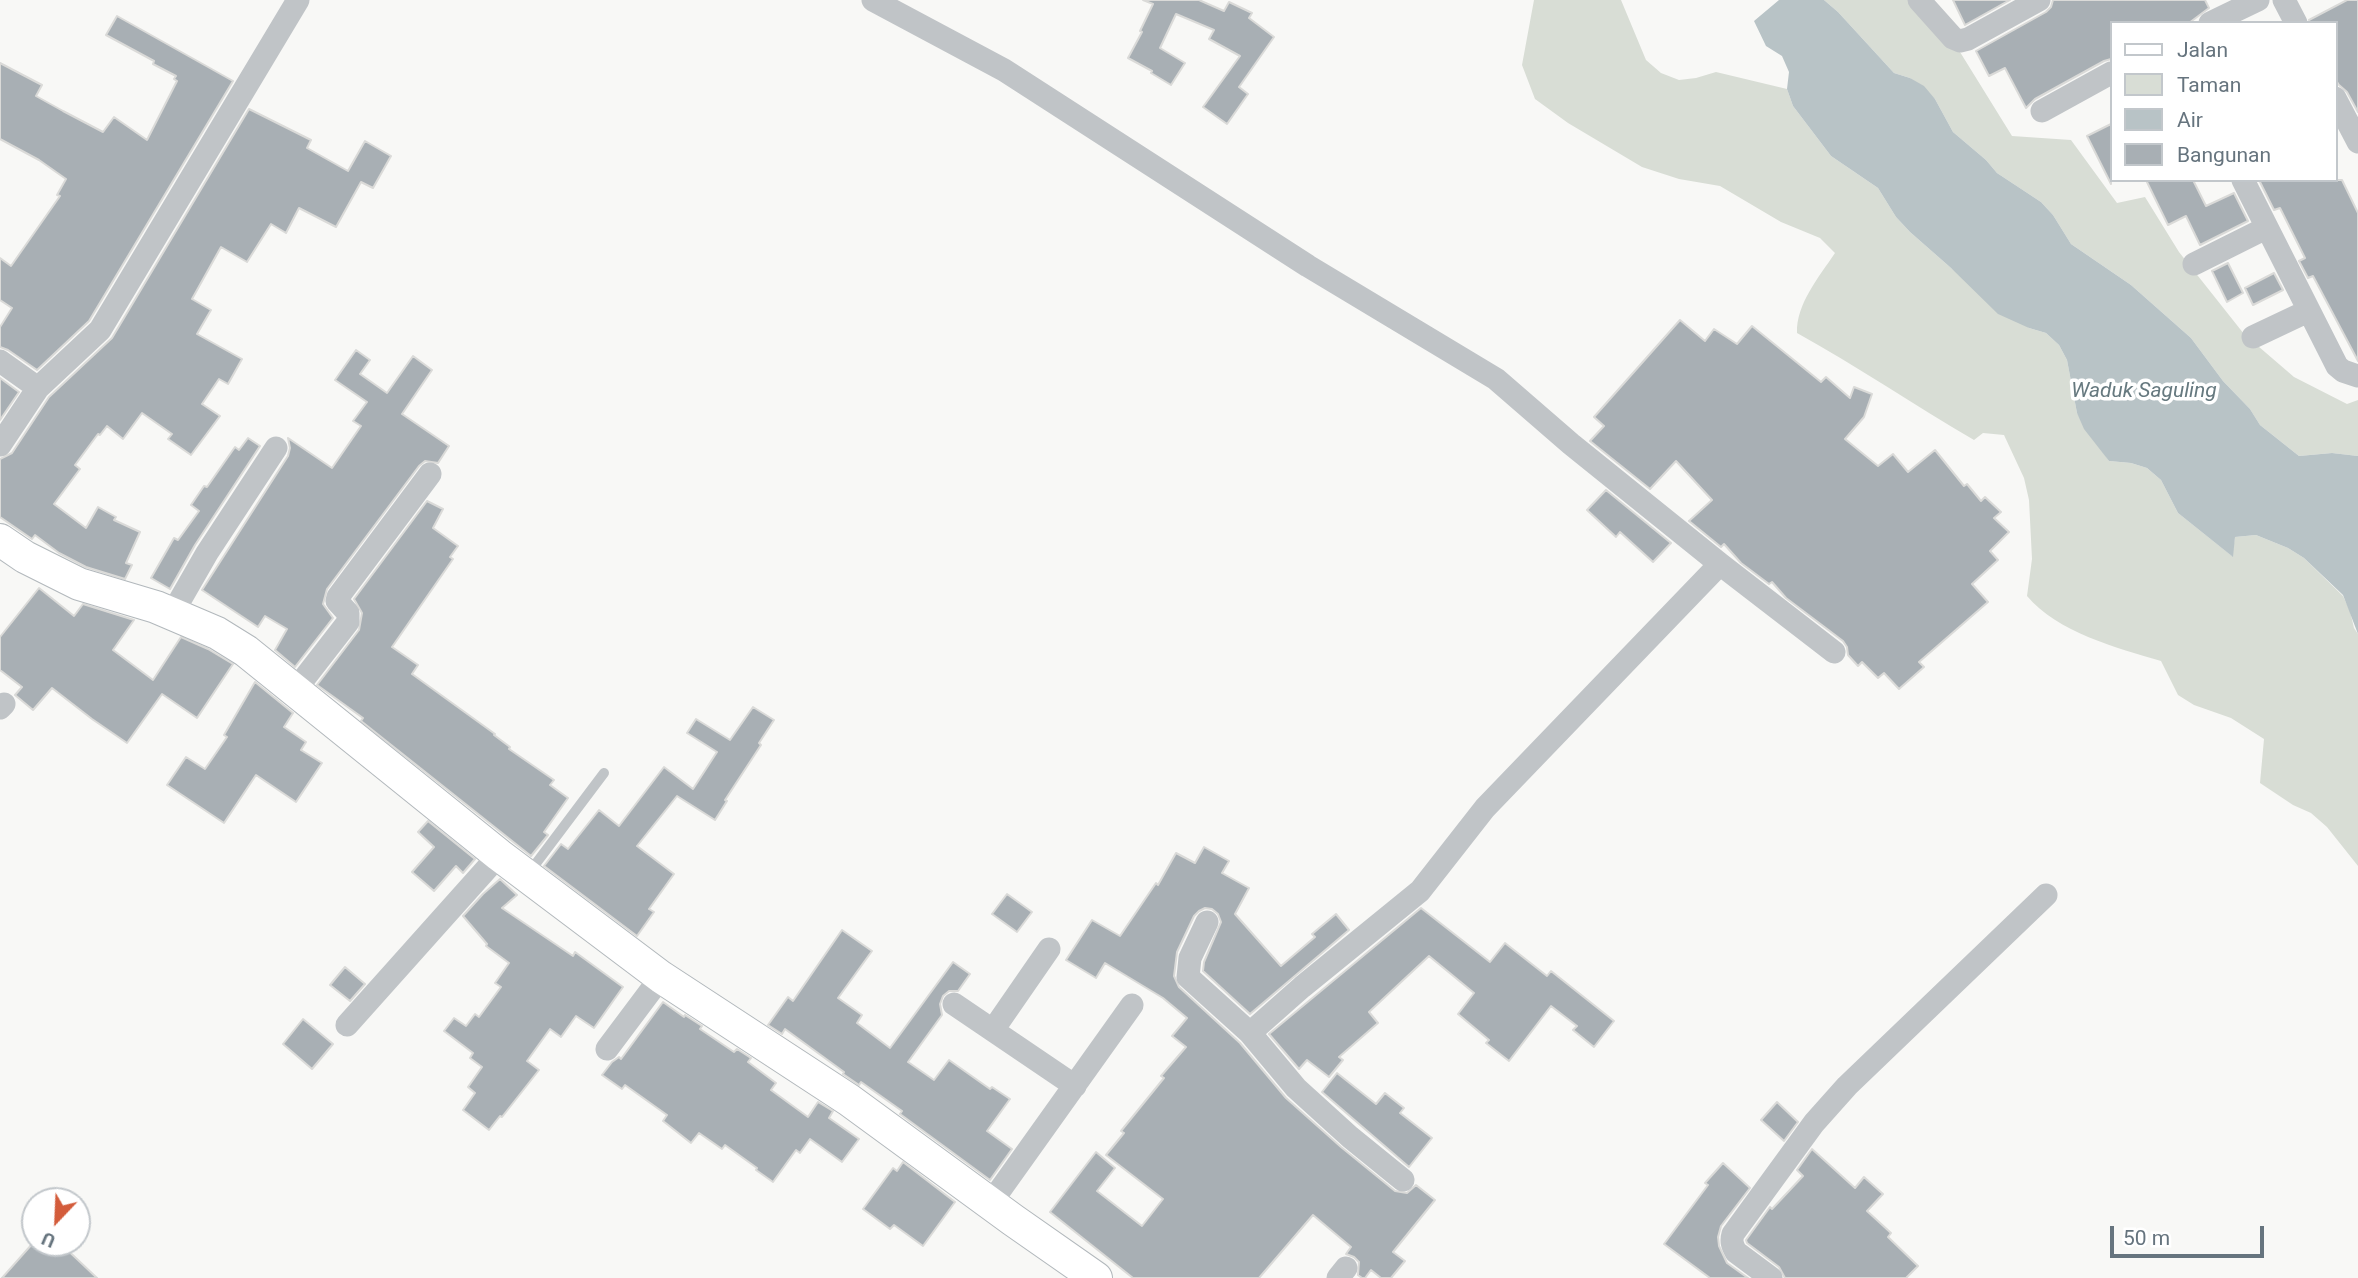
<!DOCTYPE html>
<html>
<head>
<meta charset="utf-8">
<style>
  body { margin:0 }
  #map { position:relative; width:2358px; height:1278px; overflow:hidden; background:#f8f8f6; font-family:Roboto,sans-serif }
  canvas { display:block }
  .legend { position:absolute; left:2110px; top:21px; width:228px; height:161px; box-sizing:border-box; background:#fff; border:2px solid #c2c7cb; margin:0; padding:9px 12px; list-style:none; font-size:21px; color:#66747e }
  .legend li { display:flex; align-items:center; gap:14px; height:35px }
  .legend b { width:35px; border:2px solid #c2c7cb }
  .north { position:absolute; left:21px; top:1187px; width:70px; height:70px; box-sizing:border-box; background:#fff; border:2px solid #c2c7cb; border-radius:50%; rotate:203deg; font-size:19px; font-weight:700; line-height:28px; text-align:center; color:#66747e }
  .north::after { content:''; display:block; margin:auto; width:24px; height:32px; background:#d35c3b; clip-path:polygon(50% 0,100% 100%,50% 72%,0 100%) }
  .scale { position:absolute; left:2110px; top:1226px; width:154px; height:32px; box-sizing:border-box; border:4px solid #66747e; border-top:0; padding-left:9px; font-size:21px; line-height:24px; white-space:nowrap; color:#66747e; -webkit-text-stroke:5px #fff; paint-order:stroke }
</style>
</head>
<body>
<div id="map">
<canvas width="2358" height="1278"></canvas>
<ul class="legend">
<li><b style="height:9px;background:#fff"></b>Jalan</li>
<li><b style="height:19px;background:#d8ddd5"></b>Taman</li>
<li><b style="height:19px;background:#b8c3c6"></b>Air</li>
<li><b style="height:19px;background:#a8afb4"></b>Bangunan</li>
</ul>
<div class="north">U</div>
<div class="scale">50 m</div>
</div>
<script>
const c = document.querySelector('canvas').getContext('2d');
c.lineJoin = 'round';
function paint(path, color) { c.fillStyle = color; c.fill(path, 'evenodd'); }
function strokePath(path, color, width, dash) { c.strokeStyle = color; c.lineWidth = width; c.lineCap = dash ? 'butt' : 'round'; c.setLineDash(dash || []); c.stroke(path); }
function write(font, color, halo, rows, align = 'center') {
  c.font = font + ' Roboto,sans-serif'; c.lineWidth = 7; c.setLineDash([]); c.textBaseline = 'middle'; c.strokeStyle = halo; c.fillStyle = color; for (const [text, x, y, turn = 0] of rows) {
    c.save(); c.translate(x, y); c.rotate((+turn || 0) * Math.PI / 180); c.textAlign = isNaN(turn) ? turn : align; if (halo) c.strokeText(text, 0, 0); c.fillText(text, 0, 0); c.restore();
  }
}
paint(new Path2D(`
  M1534 0H1621L1646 60 1661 73 1679 80 1696 78 1716 72 1787 89 1793 106 1831 156 1878 188 1896 217 1910 232 1951 268 2029 328 2046 333 2059 345 2067 360 2077 413 2109 461 2131 463 2147 468 2161 480 2178 513 2232 556 2235 537 2256 535 2288 548 2304 558 2343 596 2350 611 2354 628 2358 634V866L2327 827 2311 813 2293 805 2260 783 2264 739 2231 718 2194 705 2178 695 2161 661C2117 648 2057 632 2027 596L2032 559 2029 500 2024 478 2004 435 1983 433 1974 440C1914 405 1857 366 1797 333 1796 304 1819 277 1835 253L1820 238 1781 222 1720 186 1679 179 1642 167 1568 123 1535 99 1522 65Z
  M1824 0H1918L1936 32 1960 52 2012 136 2071 140 2117 203 2145 197 2179 252 2244 334 2294 377 2347 404 2358 400V456L2332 453 2299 456 2260 425 2250 409 2223 381 2191 338 2131 285 2071 244 2053 215 2041 202 1997 173 1986 160 1953 132 1935 99 1910 78 1894 73 1838 12Z`), '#d8ddd5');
paint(new Path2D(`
  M1779 0H1824L1838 12 1894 73 1910 78 1924 86 1935 99 1953 132 1986 160 1997 173 2041 202 2053 215 2071 244 2131 285 2191 338 2223 381 2250 409 2260 425 2299 456 2332 453 2358 456V634L2343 595 2304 558 2288 548 2256 535 2235 537 2233 557 2178 513 2161 480 2147 468 2131 463 2109 461 2084 429 2077 413 2067 360 2059 345 2046 333 2029 328 1998 314 1951 268 1910 232 1896 217 1878 188 1831 156 1793 106 1787 89 1789 72 1782 56 1766 46 1754 21Z`), '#b8c3c6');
const building = new Path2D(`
  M1143 0H1199L1224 11 1229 2 1252 13 1249 18 1274 37 1239 87 1248 94 1227 124 1203 107 1240 56 1209 39 1214 30 1176 14 1160 48 1185 63 1171 85 1151 73 1152 71 1128 58 1142 32 1140 31 1153 4Z
  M1953 0H2010L1965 25Z
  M2053 0H2205L2209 8 2189 23H2111V59L2104 61 2035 99 2026 108 2005 68 1989 76 1976 51 2046 12 2051 7Z
  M2347 0H2358V112L2347 92 2339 85 2335 79V23H2310L2309 20Z
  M117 16 233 81 89 321 37 370 8 350 0 347V327L12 308 0 300V258L11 266 60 196 57 195 66 179 39 160 0 139V63L42 85 36 96 63 111 103 132 114 117 147 140 177 81 174 79 176 76 153 64 154 61 106 35Z
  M249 109 311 140 307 148 348 171 365 141 391 156 373 188 361 182 336 227 299 208 286 233 271 224 247 262 221 247 192 299 211 310 197 334 242 359 228 384 219 379 202 404 220 416 191 455 168 439 172 434 142 413 123 439 107 426 100 435 98 434 75 465 80 469 54 504 86 528 98 507 116 517 114 520 140 532 126 563 132 565 125 579 86 567 59 553 35 535 32 539 0 517V459L12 453 49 397 112 338Z
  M2111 124V184L2087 136Z
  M2146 180H2193L2206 206 2234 193 2248 221 2200 245 2186 216 2168 225Z
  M2259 180H2342L2358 213V361L2313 276 2308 278 2299 261 2305 258 2280 208 2274 210Z
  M2228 263 2243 293 2227 302 2212 271Z
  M2274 273 2283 290 2253 305 2245 288Z
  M1680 320 1705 341 1714 329 1737 344 1752 326 1821 382 1826 377 1850 398 1854 387 1872 394 1864 417 1845 439 1878 466 1893 454 1908 472 1935 450 1964 486 1967 484 1981 501 1985 497 2001 512 1994 518 2009 532 1990 551 1998 560 1972 584 1988 602 1919 662 1924 667 1899 689 1884 673 1878 678 1862 662 1858 666 1848 655 1847 647 1843 641 1786 598 1772 582 1769 584 1741 563 1724 544 1721 547 1689 521 1712 500 1676 461 1650 489 1590 441 1604 426 1594 417Z
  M356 350 370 360 360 374 387 393 413 356 432 370 402 414 449 446 438 463 425 461 419 466 327 589 323 604 333 618 295 667 275 650 287 629 265 616 258 627 202 590 288 456 290 448 288 438 332 468 361 426 353 421 367 402 335 380Z
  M0 378 19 392 0 420Z
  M248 438 260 446 195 545 170 589 151 578 174 538 178 540 199 511 191 505 204 486 207 487 235 447 239 450Z
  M1606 490 1671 543 1653 562 1620 532 1616 537 1587 510Z
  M427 501 443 509 433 528 458 546 450 557 453 559 392 647 418 665 412 674 495 734 494 735 510 747 509 749 554 780 550 785 568 798 544 832 548 835 531 856 361 721 363 718 317 685 359 630 362 613 354 599Z
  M39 588 74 616 83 604 134 620 113 650 153 680 181 637 208 649 233 664 197 718 162 694 127 743 92 719 52 688 33 710 15 695 22 687 0 670V637Z
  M255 682 293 713 284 727 306 742 301 750 322 763 296 802 256 775 224 823 167 785 186 757 205 769 227 737 224 735Z
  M753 707 774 720 759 743 761 745 725 800 727 801 715 820 677 796 637 846 674 874 649 909 654 912 637 936 544 866 561 844 568 849 599 810 619 826 664 767 693 789 717 752 687 733 696 719 730 740Z
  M428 821 475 859 463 873 456 866 434 891 412 872 434 847 418 832Z
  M1204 847 1229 861 1222 873 1249 888 1235 914 1281 966 1315 937 1312 934 1336 914 1349 930 1250 1014 1203 971 1204 962 1221 922 1218 914 1212 909 1205 908 1199 911 1194 916 1177 952 1174 976 1179 987 1240 1043 1286 1098 1341 1147 1395 1191 1407 1193 1416 1185 1435 1200 1393 1252 1405 1261 1391 1278H1381L1371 1270 1365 1278H1362L1358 1275 1359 1262 1354 1257 1346 1254 1351 1247 1313 1215 1259 1278H1133L1050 1212 1096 1152 1115 1168 1097 1191 1142 1226 1163 1199 1106 1155 1124 1133 1121 1131 1164 1078 1161 1076 1186 1047 1172 1036 1187 1018 1163 998 1105 963 1096 978 1066 960 1092 920 1120 936 1156 883 1158 885 1176 853 1195 863Z
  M500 879 517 895 502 908 573 956 575 952 623 987 594 1028 576 1016 561 1037 550 1029 527 1061 539 1070 502 1117 500 1116 489 1130 463 1110 475 1093 468 1087 482 1067 470 1058 473 1053 444 1031 454 1018 466 1026 475 1014 479 1017 501 987 495 983 509 963 486 946 487 944 463 916 483 894Z
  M1007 894 1032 912 1017 932 992 914Z
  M1421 908 1490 962 1505 943 1547 976 1551 971 1614 1021 1594 1047 1573 1030 1577 1026 1551 1006 1509 1061 1486 1043 1489 1040 1458 1014 1474 993 1429 956 1369 1012 1378 1023 1339 1057 1343 1060 1329 1077 1307 1060 1299 1069 1269 1034Z
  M842 930 872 951 838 998 862 1015 857 1023 890 1048 953 962 970 974 958 991H949L943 996 940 1004 942 1015 908 1062 934 1080 949 1060 990 1089 992 1087 1010 1099 987 1131 1012 1149 990 1180 900 1114 902 1111 861 1082 859 1085 843 1074 844 1072 785 1029 782 1034 768 1025 788 997 793 1001Z
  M345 967 365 984 350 1001 330 985Z
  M663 1002 684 1017 685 1015 702 1026 700 1029 734 1052 737 1049 751 1058 748 1062 776 1083 771 1090 808 1117 818 1102 833 1111 829 1118 859 1139 842 1162 810 1139 800 1153 796 1150 773 1182 756 1170 757 1168 725 1145 722 1149 699 1133 691 1143 663 1121 667 1115 625 1085 622 1089 602 1075 612 1062 619 1057 621 1059Z
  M303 1019 333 1044 312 1069 283 1044Z
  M1337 1073 1376 1104 1385 1093 1404 1108 1400 1113 1432 1138 1409 1167 1322 1092Z
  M1777 1102 1798 1122 1784 1141 1761 1120Z
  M1812 1149 1855 1188 1864 1177 1883 1194 1867 1211 1891 1233 1888 1237 1918 1266 1906 1278H1785L1779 1267 1747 1243 1746 1240 1770 1207 1772 1209 1803 1176 1797 1170Z
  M903 1162 955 1202 923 1246 894 1225 890 1229 863 1209 893 1168 897 1171Z
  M1723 1163 1750 1188 1721 1226 1718 1237 1719 1246 1727 1263 1748 1278H1710L1664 1244 1708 1185 1705 1183Z
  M33 1243H60L97 1278H2Z`);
paint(building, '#a8afb4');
strokePath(building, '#dadad8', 2);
const secondary = new Path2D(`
  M0 540 25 557 79 584 156 607 217 633 246 651 499 855 661 977 849 1100 1013 1220 1096 1278`);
strokePath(secondary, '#b2b8bc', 34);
strokePath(new Path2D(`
  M528 874 604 773`), '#c0c4c7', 10);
strokePath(new Path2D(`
  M873 0 1004 70 1308 266 1496 379 1571 444 1720 564 1834 652
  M1919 0 1953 38 1960 41 1968 39 2039 0
  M2284 0 2296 23
  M2210 23 2258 0
  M2335 98 2358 142
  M2042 111 2111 73
  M2243 180 2337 366 2343 371 2358 376
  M2194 264 2266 228
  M2253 337 2308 311
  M0 361 38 388
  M0 445 38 388 100 330 298 0
  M172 614 207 553 276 448
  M296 689 348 622V613L337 601 338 597 430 474
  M0 708 4 704
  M1207 922 1190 958 1188 977 1250 1033 1296 1088 1350 1137 1403 1180
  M954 1004 1075 1086
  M347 1025 499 855
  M993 1030 1049 949
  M1250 1033 1302 987 1420 891 1485 808 1720 564
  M607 1049 661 977
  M990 1204 1132 1005
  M1338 1278 1346 1268
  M1771 1278 1736 1252C1732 1245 1731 1241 1733 1234L1814 1123 1847 1086 2046 895`), '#c0c4c7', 23);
strokePath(secondary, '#fff', 32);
write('italic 21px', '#66797f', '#fff', [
  ["Waduk Saguling",2144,392]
]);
</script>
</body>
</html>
